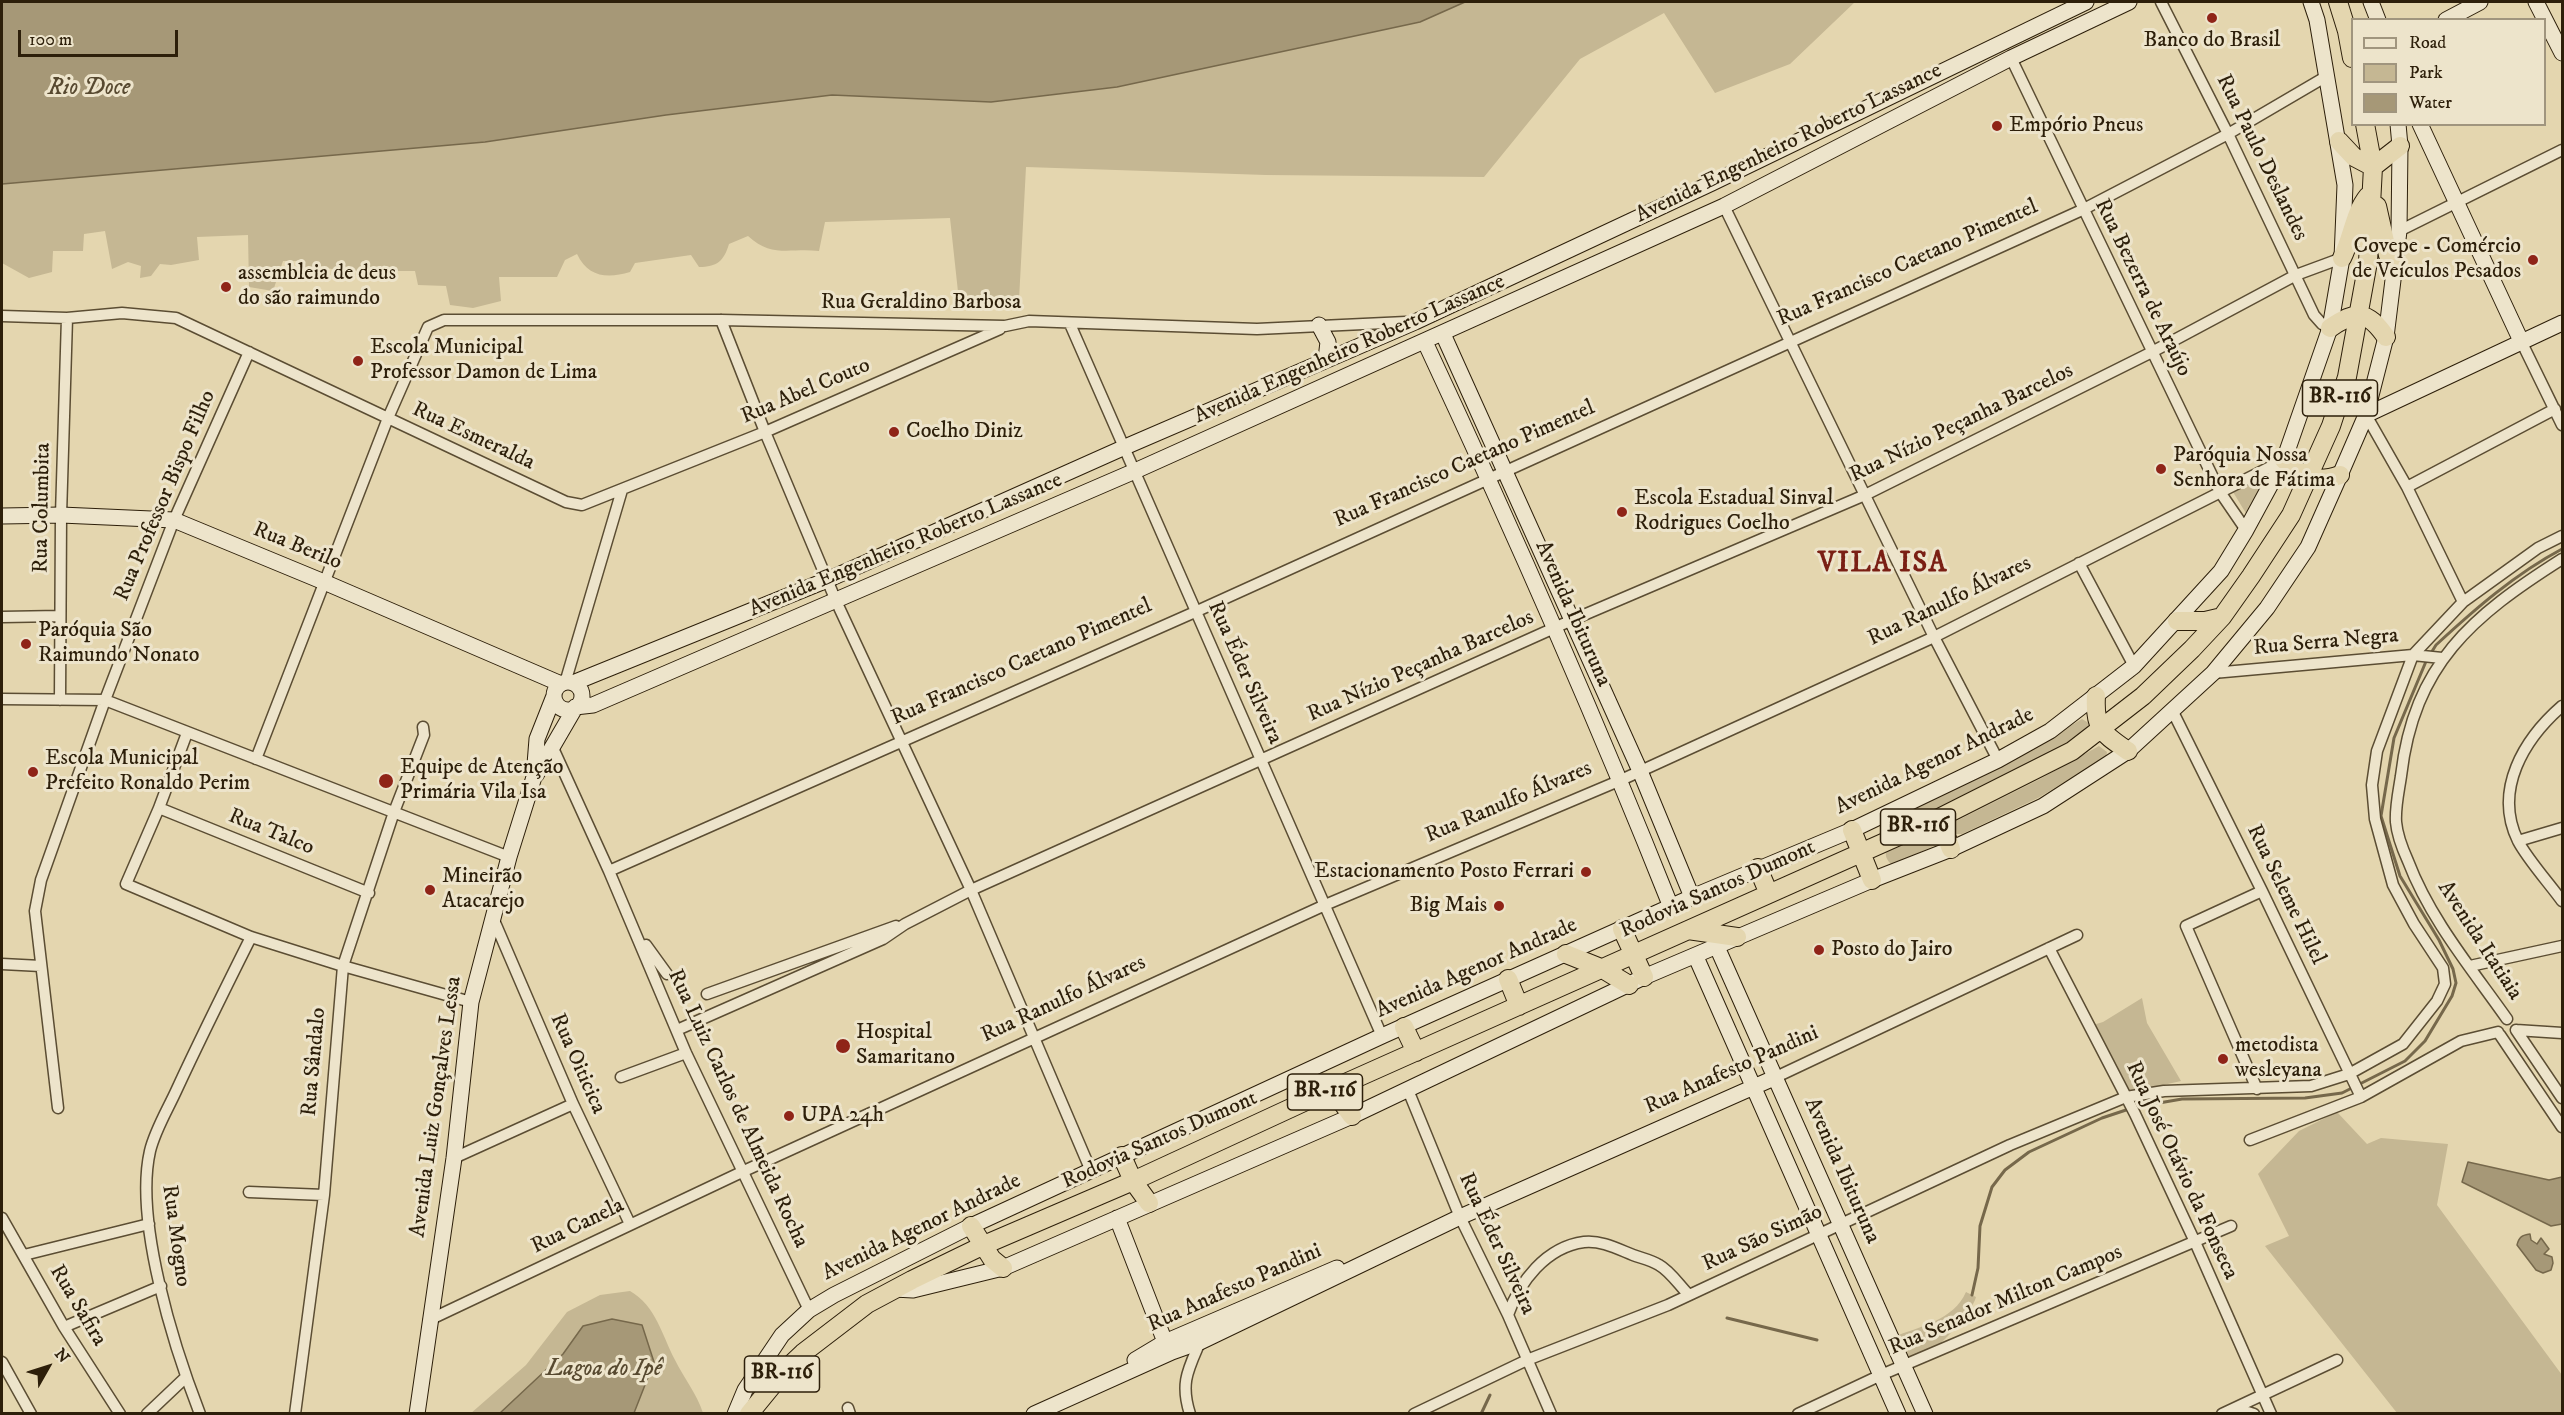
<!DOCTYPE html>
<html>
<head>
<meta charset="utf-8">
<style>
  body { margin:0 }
  #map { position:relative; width:2564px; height:1415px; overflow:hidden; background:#e4d6af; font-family:"IM FELL DW Pica",serif }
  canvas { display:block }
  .frame { position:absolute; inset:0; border:3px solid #2d1f0a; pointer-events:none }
  .legend { position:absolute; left:2351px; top:18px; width:195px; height:108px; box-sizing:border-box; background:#ede4cb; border:2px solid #a0957e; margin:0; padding:8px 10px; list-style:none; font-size:18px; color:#2d1f0a }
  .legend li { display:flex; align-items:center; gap:12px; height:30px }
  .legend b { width:30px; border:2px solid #a0957e }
  .north { position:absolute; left:18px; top:1337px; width:60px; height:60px; -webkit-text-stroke:4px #ede4cb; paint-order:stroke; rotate:51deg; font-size:16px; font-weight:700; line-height:24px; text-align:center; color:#2d1f0a }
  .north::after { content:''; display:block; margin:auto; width:21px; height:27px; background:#2d1f0a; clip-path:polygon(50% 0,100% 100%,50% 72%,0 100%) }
  .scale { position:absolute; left:18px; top:30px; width:160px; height:27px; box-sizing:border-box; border:3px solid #2d1f0a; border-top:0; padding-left:8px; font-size:18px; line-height:21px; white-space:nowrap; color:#2d1f0a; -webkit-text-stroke:4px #ede4cb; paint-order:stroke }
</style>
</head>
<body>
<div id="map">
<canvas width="2564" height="1415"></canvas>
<div class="frame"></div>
<ul class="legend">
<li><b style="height:8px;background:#ede4cb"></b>Road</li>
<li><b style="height:16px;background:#c5b793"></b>Park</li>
<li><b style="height:16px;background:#a69877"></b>Water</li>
</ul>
<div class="north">N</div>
<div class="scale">100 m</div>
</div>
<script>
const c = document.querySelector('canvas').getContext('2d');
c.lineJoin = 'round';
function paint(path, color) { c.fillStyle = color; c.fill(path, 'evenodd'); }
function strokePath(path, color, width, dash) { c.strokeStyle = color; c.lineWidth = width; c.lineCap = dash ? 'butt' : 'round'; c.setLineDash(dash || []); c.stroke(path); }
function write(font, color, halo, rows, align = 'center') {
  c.font = font + ' "IM FELL DW Pica",serif'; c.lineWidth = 6; c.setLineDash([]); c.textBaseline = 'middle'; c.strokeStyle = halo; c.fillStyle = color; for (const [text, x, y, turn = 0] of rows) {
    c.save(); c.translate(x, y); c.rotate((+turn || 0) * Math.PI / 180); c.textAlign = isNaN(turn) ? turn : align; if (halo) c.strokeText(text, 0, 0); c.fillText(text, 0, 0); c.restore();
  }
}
paint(new Path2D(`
  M1465 2H1855L1790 64 1715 93 1664 13 1580 59 1484 177 1266 175 1026 167 1019 300 959 301 950 218 825 222 819 251C788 248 772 258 748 236L729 244C724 261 717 267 699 267L691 255 635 263 630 272C607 279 588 277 577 254L565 260 557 277H499L501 301 473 308 450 305 446 286 418 285 415 271H340L319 266 310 276 296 261H283L273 291 249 287 248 235 197 237 199 260 171 265 160 264 151 276 140 278 141 266 128 262 112 269 105 231 84 234 83 251H53L52 272 29 278 2 263V184L485 142 666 115 832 95 991 102 1117 87 1420 22Z
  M2263 477 2261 489 2247 515 2233 492Z
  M2082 719 2092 725 2090 730 2035 764 1892 830 1884 828 1883 822 2010 761Z
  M2099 746 2107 752 2106 757 2038 798 1962 834H1955L1950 827 1952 823 2040 779Z
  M1932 828 1938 832 1941 840 1938 844 1892 865C1887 860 1884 856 1887 849Z
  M2142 998 2147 1023 2181 1081 2127 1093 2093 1025 2103 1022Z
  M2337 1112 2367 1144 2381 1138 2448 1144 2437 1205 2562 1375V1413H2397L2265 1246 2289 1236 2258 1174 2299 1131Z
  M630 1291C656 1306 662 1335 675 1360 684 1378 697 1394 703 1413L470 1414 526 1365 567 1312 600 1295Z
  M1966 1292 1976 1297C1972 1313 1938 1349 1923 1357 1917 1360 1911 1362 1905 1365L1893 1337C1919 1327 1954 1320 1966 1292Z`), '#c5b793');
const water = new Path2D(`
  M2 2H1465L1420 22 1117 87 991 102 832 95 666 115 485 142 2 184Z
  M2468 1162 2549 1180 2562 1177V1224L2551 1226 2462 1182Z
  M2530 1234 2531 1240 2537 1244 2541 1238 2549 1249 2544 1254 2552 1257 2553 1263 2551 1270 2543 1273 2536 1270 2517 1245C2519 1237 2522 1235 2530 1234Z
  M612 1319 642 1325 654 1362 634 1413H500L563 1354 583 1326Z`);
paint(water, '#a69877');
strokePath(water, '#76684b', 1.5);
strokePath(new Path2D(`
  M2431 653 2436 645C2475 609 2515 574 2562 549
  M2136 1107 2182 1099 2305 1098 2342 1093 2405 1061 2425 1041 2452 996 2456 983 2453 969 2439 940 2400 876 2381 816 2394 738 2427 659
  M1972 1295 1978 1268 1980 1226 1992 1187 2005 1170 2029 1152 2102 1118 2129 1109
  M1727 1318 1817 1340
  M1481 1414 1490 1395`), '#76684b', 3);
const street = new Path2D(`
  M2161 2 2228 134 2314 315 2322 324 2330 328
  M2011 58 2220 492 2246 530
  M1724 206 1934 637 1998 760
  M2399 231 2562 150
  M2 316 67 318 122 313 176 318 566 502 582 505 765 432 1000 329
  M721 320 765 432 836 601 971 890 1091 1171
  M1070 324 1382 1036
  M2522 343 2562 425
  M2366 415 2407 487 2463 602
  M2407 487 2555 409
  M2079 563 2134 666
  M2 617 60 616
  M2213 673 2413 655 2442 658
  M565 683 622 490
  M2 699 105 700 509 857
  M60 700 61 515 67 318
  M2562 706C2524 739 2493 790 2518 841 2528 860 2549 883 2562 901
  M2172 710 2262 891 2361 1097
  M187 733 159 808 126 884 251 937 343 966 471 1002
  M553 748 609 871 686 1053 809 1310
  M256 759 388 418 428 327 444 320H721L1005 326 1029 321 1257 329 1406 322
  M159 808 369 893
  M2518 841 2562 828
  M609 871 1195 612 2082 210 2228 134 2327 76
  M493 918 573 1104 630 1224
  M646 945 667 974
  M2049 948 2135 1114 2195 1242 2271 1414
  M2 964 41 966
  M2470 966 2562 946
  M707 994 896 926
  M2507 1019C2471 968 2430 919 2408 861 2403 850 2397 834 2396 822 2395 807 2399 790 2401 776 2414 664 2472 616 2562 559
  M677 1030 883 939 905 924 971 890 1572 620 1865 495 2152 352 2296 275 2342 258
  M2516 1030 2562 1098
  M2516 1030 2562 1033
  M2500 1035 2562 1127
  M621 1077 686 1053
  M1774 1078 2077 935
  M2257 1089 2186 926 2262 891
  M1408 1090 1460 1217 1508 1315 1551 1414
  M58 1108 35 911 41 880 105 700 174 520 249 352
  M2250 1140 2361 1097 2461 1041 2498 1032
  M454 1158 573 1104
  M249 1192 324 1195
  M2 1218 64 1327 120 1414
  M24 1255 149 1224
  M1508 1315C1519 1282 1546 1247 1584 1242 1601 1240 1618 1249 1633 1255 1641 1258 1651 1260 1659 1265 1670 1271 1679 1285 1688 1294
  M429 1320 744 1171 1325 905 1621 780 1934 637 2284 460
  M64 1327 161 1286
  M2 1362 31 1414
  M848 1408 850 1414
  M2235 1408 2254 1414
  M147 1414 186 1377
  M200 1414C174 1347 134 1221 150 1151 155 1130 168 1109 177 1089 201 1037 226 987 251 937
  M295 1414 324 1195 343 966 394 812 424 735 423 727
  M1190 1414C1180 1383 1188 1370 1200 1342
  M1414 1414 1527 1360 1668 1305 2010 1145 2126 1097 2164 1091 2311 1086 2349 1074 2403 1044 2437 1001 2445 984 2443 968 2414 924 2393 885 2375 819 2372 785 2377 751 2413 655 2463 602 2538 548 2562 536
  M1798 1414 1881 1375 2231 1226
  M2222 1414 2337 1360`);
const secondary = new Path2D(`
  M2371 2 2378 20
  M2536 2 2562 53
  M2446 20 2480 2
  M2420 124 2522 343
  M1319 325 1328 342 1326 359
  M1443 334 1640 771 1692 897
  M1425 342C1512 528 1595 716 1671 907
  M2366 415 2562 323
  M2 516 61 515 174 520 324 582 561 684
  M554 696a14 14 0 1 1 28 0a14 14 0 1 1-28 0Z
  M573 683 827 580 1125 447 1415 322 1712 183 2086 2
  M575 707 593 705 1135 471 1724 206 2011 58 2129 2
  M536 775 575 708
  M1717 947 1925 1414
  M1696 957 1898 1414
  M1117 1218 1165 1342
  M894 1289 913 1290 1003 1268 1352 1116 1644 977 1872 880 1951 849 2043 806 2128 751 2213 673 2267 608 2308 547 2340 475 2366 415 2386 337 2399 231 2400 146 2398 124
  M1135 1360 1165 1342 1337 1268
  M417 1414 454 1158 471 1002 509 857 534 777 537 739 554 696
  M735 1414 745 1390 782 1335 809 1310 834 1295 971 1226 1382 1036 1692 897 1852 830 1998 760 2050 731 2134 666 2221 571 2246 530 2284 460 2330 328 2342 258 2345 185 2317 20 2311 2
  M1034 1414 1172 1352 1200 1342 1460 1217 1774 1078`);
const highway = new Path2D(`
  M2338 2 2347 31 2352 58
  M2339 141 2354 157 2373 167
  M2373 167 2400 146
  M2377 206 2388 255 2393 268
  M2342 258C2352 239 2354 213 2368 196
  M2330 328C2356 310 2367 310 2386 337
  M2284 460C2304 477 2315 484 2340 475
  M2177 621H2205L2222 617
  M2096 696C2094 729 2102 733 2128 751
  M1939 818 1951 849
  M1852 830 1872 880
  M1758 868 1769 894
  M1622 929 1644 977
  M1688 930 1737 937
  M1566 954 1601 968 1629 985
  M1508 979 1519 1006
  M1404 1027 1416 1052
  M1332 1089 1352 1116
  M1122 1156 1133 1181 1149 1203
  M971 1226 992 1259 1003 1268
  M749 1414 785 1370 803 1353 867 1304 912 1280 984 1245 1133 1181 1332 1089 1939 818 2072 751 2143 696 2192 649 2222 617 2251 576 2291 515 2331 426 2347 377 2368 262 2373 167 2365 124`);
strokePath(street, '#5b4d33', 13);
strokePath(secondary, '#2d1f0a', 17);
strokePath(highway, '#2d1f0a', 20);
strokePath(street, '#ede4cb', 10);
strokePath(secondary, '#ede4cb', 15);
strokePath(highway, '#e4d6af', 18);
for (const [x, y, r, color] of [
  [2212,18,6,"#8f2418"],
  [1997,126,6,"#8f2418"],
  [2533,260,6,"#8f2418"],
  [226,287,6,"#8f2418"],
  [358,361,6,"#8f2418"],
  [894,432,6,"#8f2418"],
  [2161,469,6,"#8f2418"],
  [1622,512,6,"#8f2418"],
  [26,644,6,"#8f2418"],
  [33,772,6,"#8f2418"],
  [386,781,8,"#8f2418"],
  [1586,872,6,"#8f2418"],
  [430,890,6,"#8f2418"],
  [1499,906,6,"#8f2418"],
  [1819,950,6,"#8f2418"],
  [843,1046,8,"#8f2418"],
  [2223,1059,6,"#8f2418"],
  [789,1116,6,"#8f2418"]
]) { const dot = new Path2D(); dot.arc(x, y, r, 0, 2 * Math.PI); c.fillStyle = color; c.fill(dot); strokePath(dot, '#ede4cb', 2); }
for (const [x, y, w] of [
  [2340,398,75],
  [1918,827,75],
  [1325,1092,75],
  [782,1374,75]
]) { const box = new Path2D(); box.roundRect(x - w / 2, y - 18, w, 36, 4.5); c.fillStyle = '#ede4cb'; c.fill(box); strokePath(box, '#2d1f0a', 1.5); }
write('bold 21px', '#2d1f0a', null, [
  ["BR-116",2340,398],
  ["BR-116",1918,827],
  ["BR-116",1325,1092],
  ["BR-116",782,1374]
]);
write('22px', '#2d1f0a', '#ede4cb', [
  ["Banco do Brasil",2212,41,"center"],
  ["Empório Pneus",2009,126],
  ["Covepe - Comércio",2521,247,"right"],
  ["de Veículos Pesados",2521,272,"right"],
  ["assembleia de deus",238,274],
  ["do são raimundo",238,299],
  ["Escola Municipal",370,348],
  ["Professor Damon de Lima",370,373],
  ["Coelho Diniz",906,432],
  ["Paróquia Nossa",2173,456],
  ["Senhora de Fátima",2173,481],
  ["Escola Estadual Sinval",1634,499],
  ["Rodrigues Coelho",1634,524],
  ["Paróquia São",38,631],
  ["Raimundo Nonato",38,656],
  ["Escola Municipal",45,759],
  ["Prefeito Ronaldo Perim",45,784],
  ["Equipe de Atenção",400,768],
  ["Primária Vila Isa",400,793],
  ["Estacionamento Posto Ferrari",1574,872,"right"],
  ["Mineirão",442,877],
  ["Atacarejo",442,902],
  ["Big Mais",1487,906,"right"],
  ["Posto do Jairo",1831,950],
  ["Hospital",856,1033],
  ["Samaritano",856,1058],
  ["metodista",2235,1046],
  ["wesleyana",2235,1071],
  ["UPA 24h",801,1116]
], 'left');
write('22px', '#2d1f0a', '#ede4cb', [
  ["Avenida Engenheiro Roberto Lassance",1789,144,-26],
  ["Rua Paulo Deslandes",2261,158,64],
  ["Rua Francisco Caetano Pimentel",1908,264,-24],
  ["Rua Bezerra de Araújo",2142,288,64],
  ["Rua Geraldino Barbosa",921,303],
  ["Avenida Engenheiro Roberto Lassance",1350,350,-24],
  ["Rua Abel Couto",806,392,-23],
  ["Rua Nízio Peçanha Barcelos",1962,424,-26],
  ["Rua Esmeralda",473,437,25],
  ["Rua Francisco Caetano Pimentel",1465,465,-24],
  ["Rua Professor Bispo Filho",166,496,-67],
  ["Rua Columbita",43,508,-89],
  ["Avenida Engenheiro Roberto Lassance",906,546,-23],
  ["Rua Berilo",297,547,22],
  ["Rua Ranulfo Álvares",1950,602,-26],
  ["Avenida Ibituruna",1572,614,66],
  ["Rua Serra Negra",2326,643,-5],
  ["Rua Francisco Caetano Pimentel",1022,663,-24],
  ["Rua Nízio Peçanha Barcelos",1421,667,-24],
  ["Rua Éder Silveira",1244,673,66],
  ["Avenida Agenor Andrade",1935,762,-26],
  ["Rua Ranulfo Álvares",1509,803,-23],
  ["Rua Talco",271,833,22],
  ["Rodovia Santos Dumont",1718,890,-24],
  ["Rua Seleme Hilel",2285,895,64],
  ["Avenida Itatiaia",2479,941,57],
  ["Avenida Agenor Andrade",1477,969,-24],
  ["Rua Ranulfo Álvares",1064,1000,-25],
  ["Rua Sândalo",315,1062,-85],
  ["Rua Oiticica",577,1064,66],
  ["Rua Anafesto Pandini",1732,1071,-24],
  ["Avenida Luiz Gonçalves Lessa",437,1107,-82],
  ["Rua Luiz Carlos de Almeida Rocha",737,1109,65],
  ["Rodovia Santos Dumont",1160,1141,-24],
  ["Avenida Ibituruna",1841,1171,66],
  ["Rua José Otávio da Fonseca",2181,1171,65],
  ["Rua Canela",578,1227,-26],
  ["Avenida Agenor Andrade",922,1228,-26],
  ["Rua Mogno",175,1236,82],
  ["Rua São Simão",1763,1239,-25],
  ["Rua Éder Silveira",1496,1244,65],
  ["Rua Anafesto Pandini",1235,1289,-24],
  ["Rua Senador Milton Campos",2006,1301,-23],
  ["Rua Safira",77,1306,59]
]);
write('italic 24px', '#574930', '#ede4cb', [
  ["Rio Doce",89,89],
  ["Lagoa do Ipê",604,1370]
]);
c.letterSpacing = '1.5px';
write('bold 28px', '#7a1f14', '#ede4cb', [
  ["VILA ISA",1883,565]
]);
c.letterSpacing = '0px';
</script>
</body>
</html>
